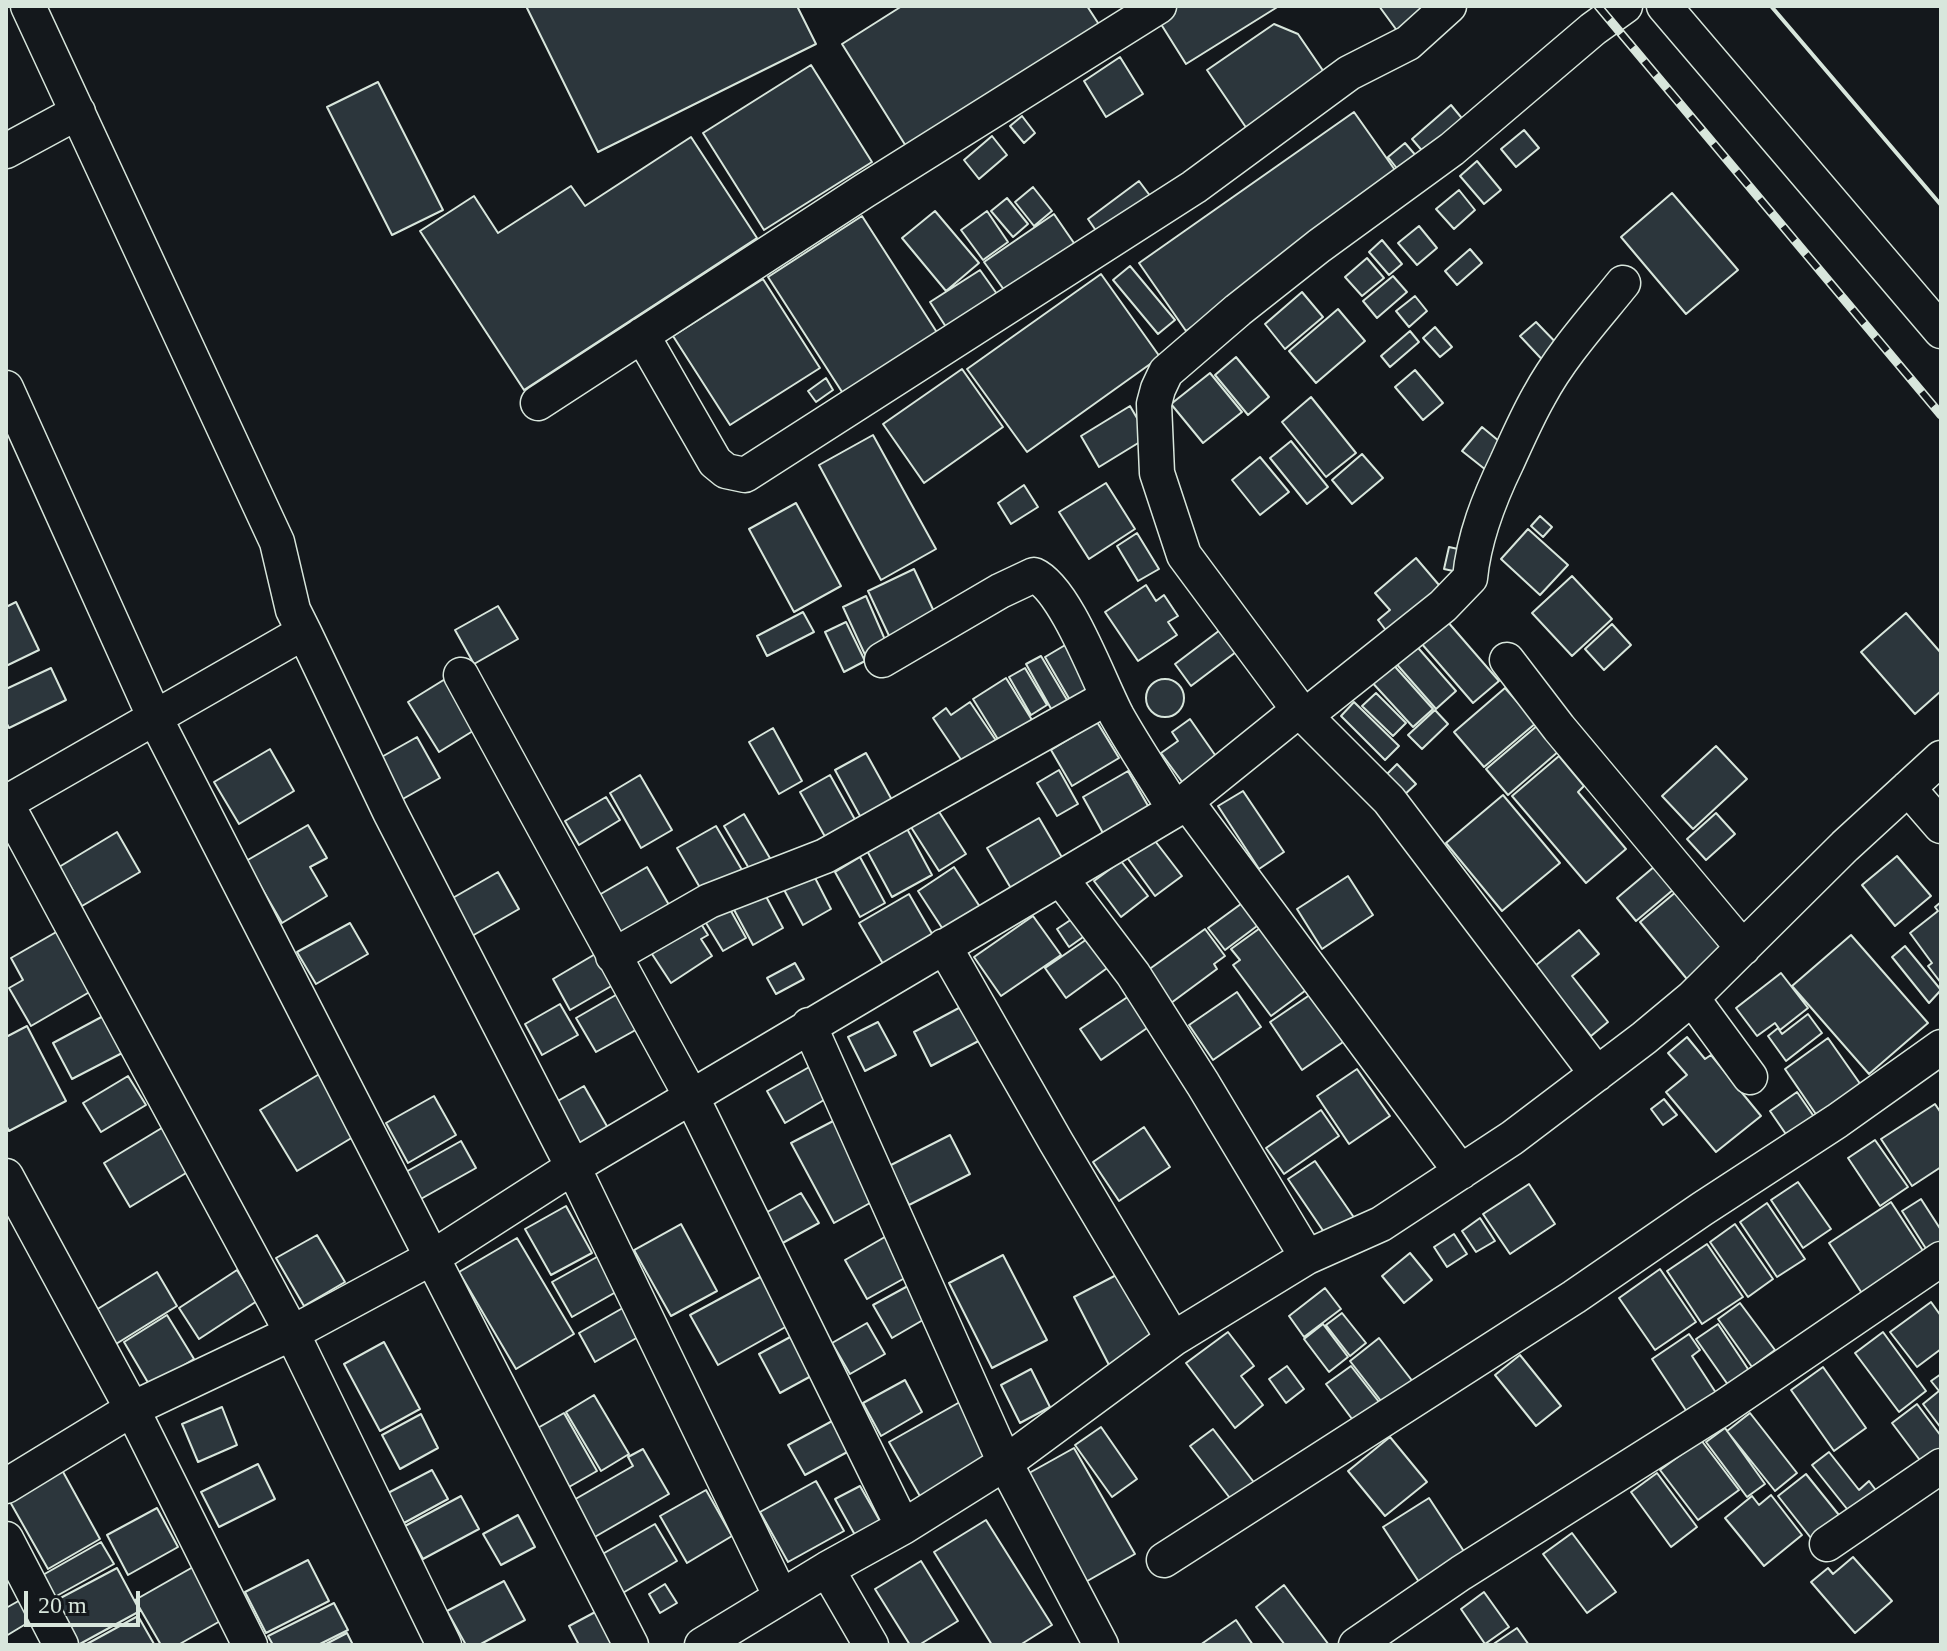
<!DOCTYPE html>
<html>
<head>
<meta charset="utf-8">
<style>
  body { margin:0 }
  #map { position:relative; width:1947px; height:1651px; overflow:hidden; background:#14181c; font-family:"Times New Roman",serif }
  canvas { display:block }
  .frame { position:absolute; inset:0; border:8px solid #d8e6dc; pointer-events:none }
  .scale { position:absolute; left:24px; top:1591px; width:116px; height:36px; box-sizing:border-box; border:4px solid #d8e6dc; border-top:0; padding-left:10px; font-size:24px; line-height:28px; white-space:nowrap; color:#d8e6dc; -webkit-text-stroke:6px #14181c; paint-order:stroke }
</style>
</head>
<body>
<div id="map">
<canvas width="1947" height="1651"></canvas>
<div class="frame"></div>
<div class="scale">20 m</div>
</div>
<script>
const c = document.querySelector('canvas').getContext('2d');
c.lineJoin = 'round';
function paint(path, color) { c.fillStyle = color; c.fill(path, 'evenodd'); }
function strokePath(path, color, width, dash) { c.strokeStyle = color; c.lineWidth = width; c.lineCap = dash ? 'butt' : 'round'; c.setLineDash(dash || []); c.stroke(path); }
const building = new Path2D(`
  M526 6H797L816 44 598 152Z
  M902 6H1087L1102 29 909 151 842 44Z
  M1166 6H1279L1186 64 1154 13Z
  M1379 6H1433L1398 32Z
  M1274 24 1298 34 1326 75 1247 129 1207 70Z
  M1120 57 1143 94 1106 117 1084 81Z
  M811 65 872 162 764 230 703 133Z
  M378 82 443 210 392 235 327 107Z
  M1451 105 1470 128 1431 161 1412 139Z
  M1354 112 1402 180 1186 331 1139 263Z
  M1022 116 1035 133 1024 143 1010 126Z
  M1524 130 1539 148 1516 167 1501 149Z
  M992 136 1007 155 979 179 964 160Z
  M691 137 757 238 524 390 420 231 474 196 498 233 571 186 585 206Z
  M1405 143 1424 165 1406 180 1388 157Z
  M1477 161 1501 190 1484 204 1460 176Z
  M1139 181 1151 197 1099 235 1088 219Z
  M1033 187 1052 211 1034 226 1015 202Z
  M1459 190 1475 210 1454 229 1436 209Z
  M1672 193 1738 270 1686 314 1621 237Z
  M1007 198 1028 224 1013 237 991 211Z
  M935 211 979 263 946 291 902 238Z
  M987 211 1008 242 983 260 961 230Z
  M1054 214 1076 246 1007 294 984 262Z
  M862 216 938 334 844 395 768 277Z
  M1419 226 1437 248 1417 265 1398 243Z
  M1382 240 1402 264 1389 275 1369 252Z
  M1470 249 1482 263 1457 285 1445 271Z
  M1367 258 1384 278 1362 296 1345 277Z
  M1130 266 1175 320 1158 334 1113 280Z
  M980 270 997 294 946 327 930 302Z
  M1101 274 1160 357 1027 452 967 369Z
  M1393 276 1407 292 1377 318 1363 301Z
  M763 279 820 368 730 425 673 336Z
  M1302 292 1323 317 1285 349 1265 324Z
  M1415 296 1427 311 1409 327 1396 311Z
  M1338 309 1365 341 1316 383 1289 351Z
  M1536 322 1566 353 1550 368 1520 336Z
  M1435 327 1452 347 1440 357 1423 338Z
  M1410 331 1419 342 1390 367 1381 356Z
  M1236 357 1269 397 1248 415 1215 375Z
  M962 369 1003 427 924 483 883 424Z
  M1415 370 1443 403 1423 420 1395 387Z
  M1210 373 1242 412 1203 443 1171 404Z
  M826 378 833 390 816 402 808 391Z
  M1311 397 1356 453 1326 477 1282 422Z
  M1130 406 1148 437 1099 467 1081 436Z
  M1482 427 1511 451 1491 474 1462 451Z
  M873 435 936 549 881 580 819 465Z
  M1291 441 1328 487 1307 504 1270 458Z
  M1362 454 1383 478 1352 504 1332 480Z
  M1260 457 1289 492 1260 515 1232 480Z
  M1106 483 1135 529 1089 559 1059 512Z
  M1024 485 1038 507 1011 524 998 503Z
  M796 503 841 586 794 612 749 529Z
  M1540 516 1552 527 1543 537 1531 526Z
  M1528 529 1568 565 1540 595 1501 559Z
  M1137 533 1159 569 1138 581 1117 546Z
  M1449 547 1472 552 1467 574 1444 569Z
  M1416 558 1445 592 1388 633 1378 620 1390 610 1375 593Z
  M914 569 937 618 891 640 868 591Z
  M1572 576 1612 619 1572 656 1532 613Z
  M1146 585 1156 601 1164 595 1178 616 1168 622 1177 635 1138 661 1105 612Z
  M866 596 889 649 867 659 843 607Z
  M16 602 39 650 6 666V607Z
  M498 606 518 639 474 664 455 630Z
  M803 612 814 632 767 656 757 636Z
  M1906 613 1941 653V691L1915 714 1861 652Z
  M1447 621 1499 681 1473 703 1421 643Z
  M846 622 865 661 844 672 825 632Z
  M1612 624 1631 645 1604 670 1585 649Z
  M1224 627 1240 649 1191 686 1175 664Z
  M1072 641 1101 690 1074 707 1045 657Z
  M1413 642 1456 691 1436 709 1393 660Z
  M1041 656 1070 705 1054 714 1026 664Z
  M1390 661 1433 709 1413 727 1369 679Z
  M51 668 66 700 9 728 6 722V689Z
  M1025 668 1047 705 1031 715 1009 677Z
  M450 676 481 726 439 752 408 702Z
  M1006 678 1032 720 999 741 973 699Z
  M1146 698a19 19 0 1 1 38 0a19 19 0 1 1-38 0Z
  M1505 688 1536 723 1484 767 1454 732Z
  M1376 693 1406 723 1393 736 1362 706Z
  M970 702 997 742 964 764 933 718 946 708 951 715Z
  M1354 702 1399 746 1385 760 1341 716Z
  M1435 710 1448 724 1422 749 1408 735Z
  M1190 719 1222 765 1188 790 1161 753 1178 741 1172 732Z
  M1097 722 1119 758 1072 786 1051 750Z
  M1538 725 1559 751 1508 795 1486 769Z
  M773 728 802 781 779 794 749 742Z
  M417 737 440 778 401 800 378 759Z
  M1716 746 1747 779 1693 829 1662 796Z
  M270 749 294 791 239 824 214 782Z
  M866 753 897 809 866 827 835 770Z
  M1559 756 1584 786 1578 792 1626 849 1586 883 1512 796Z
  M1397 764 1416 784 1403 796 1385 776Z
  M1059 770 1078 804 1057 816 1037 783Z
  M1128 771 1151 811 1109 844 1083 797Z
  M640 775 672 830 641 848 610 793Z
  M830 775 858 825 828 842 800 792Z
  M1243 791 1284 852 1259 869 1218 806Z
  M1503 795 1560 863 1502 911 1446 843Z
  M606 797 620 820 579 845 565 821Z
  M936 807 966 854 939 871 909 824Z
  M1716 813 1735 834 1706 860 1687 839Z
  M744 814 774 865 754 877 724 826Z
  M1039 818 1067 866 1015 895 987 848Z
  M308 825 327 858 310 867 327 896 282 923 246 861Z
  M905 825 932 875 892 897 865 847Z
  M716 826 745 875 706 898 677 848Z
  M117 832 140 872 82 906 59 867Z
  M1152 837 1182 876 1155 896 1126 856Z
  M1897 856 1931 896 1895 926 1862 885Z
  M860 857 885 903 860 917 835 872Z
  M1121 861 1148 896 1121 917 1094 881Z
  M1661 861 1680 884 1636 921 1617 898Z
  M647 867 676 917 628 945 599 895Z
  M954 867 984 913 948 937 918 891Z
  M811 870 831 909 803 925 782 886Z
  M498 872 519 909 472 936 451 899Z
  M1348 876 1373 915 1322 949 1297 909Z
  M1683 886 1734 948 1691 984 1640 922Z
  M762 889 783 928 753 945 732 906Z
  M909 894 938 944 889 974 859 923Z
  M1245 901 1261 923 1225 950 1208 928Z
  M1941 902V983L1928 966 1932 963 1910 933 1938 911 1935 907Z
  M727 904 746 938 723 951 703 918Z
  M1081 913 1093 930 1069 947 1057 929Z
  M1033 916 1061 955 1001 996 974 957Z
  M698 919 708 935 701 939 712 956 671 983 650 951Z
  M350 923 368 954 316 984 297 952Z
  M1267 923 1313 985 1271 1016 1233 965 1240 960 1231 949Z
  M1205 929 1225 956 1214 964 1217 969 1167 1006 1144 973Z
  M1579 930 1599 954 1572 976 1608 1022 1591 1036 1535 966Z
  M58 931 93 990 31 1026 9 988 23 980 11 958Z
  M1851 935 1928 1023 1869 1074 1792 986Z
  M1090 937 1110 966 1066 998 1045 968Z
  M1905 946 1941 990 1929 1003 1892 957Z
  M602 950 620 981 570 1010 553 979Z
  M795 963 804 979 776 994 767 978Z
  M1781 973 1808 1008 1780 1030 1775 1023 1757 1036 1736 1008Z
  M1317 990 1349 1038 1302 1070 1270 1022Z
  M621 992 641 1027 596 1052 576 1018Z
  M1237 992 1261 1027 1213 1060 1189 1025Z
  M1129 996 1150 1026 1101 1060 1080 1029Z
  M970 1002 988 1036 931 1066 914 1032Z
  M560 1004 578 1035 542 1055 525 1024Z
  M107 1014 126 1051 72 1079 53 1043Z
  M1808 1014 1822 1033 1786 1061 1768 1036 1778 1028 1782 1034Z
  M878 1022 896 1055 865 1071 848 1037Z
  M27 1026 66 1101 9 1131 6 1125V1037Z
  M1687 1037 1705 1059 1711 1055 1761 1116 1716 1152 1666 1092 1687 1075 1668 1053Z
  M1828 1038 1868 1095 1824 1126 1785 1069Z
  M811 1066 829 1097 785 1123 767 1091Z
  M1357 1069 1390 1116 1349 1144 1317 1096Z
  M321 1073 358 1134 297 1171 260 1110Z
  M128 1076 146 1105 101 1132 83 1103Z
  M584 1086 612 1135 584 1151 556 1102Z
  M1797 1092 1819 1124 1792 1143 1770 1111Z
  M434 1096 456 1135 408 1163 386 1123Z
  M1664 1099 1677 1115 1663 1125 1651 1109Z
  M1935 1104 1941 1113V1167L1912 1186 1881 1139Z
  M1321 1110 1339 1136 1284 1174 1266 1148Z
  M837 1119 879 1198 834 1223 791 1143Z
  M165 1126 191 1170 130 1207 104 1163Z
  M1144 1127 1170 1167 1119 1201 1093 1162Z
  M950 1135 970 1174 909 1205 889 1166Z
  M1875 1140 1908 1187 1880 1206 1848 1158Z
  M461 1141 476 1168 419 1200 404 1173Z
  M1315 1161 1355 1219 1328 1238 1288 1179Z
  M1798 1182 1831 1229 1803 1248 1771 1200Z
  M1529 1184 1555 1224 1510 1254 1483 1214Z
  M801 1193 819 1223 779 1245 762 1215Z
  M1921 1199 1941 1230V1248L1930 1255 1902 1211Z
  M1891 1202 1929 1260 1867 1301 1829 1243Z
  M1767 1203 1805 1259 1777 1277 1740 1222Z
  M566 1206 592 1253 551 1275 525 1229Z
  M1480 1218 1495 1241 1476 1252 1462 1231Z
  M681 1224 717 1291 671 1316 634 1250Z
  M1735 1224 1773 1279 1748 1297 1710 1242Z
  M890 1234 912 1274 867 1299 845 1260Z
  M1454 1234 1467 1254 1447 1267 1434 1247Z
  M317 1235 345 1282 304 1306 276 1258Z
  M517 1238 574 1334 516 1369 459 1272Z
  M1707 1244 1743 1297 1702 1324 1667 1271Z
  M604 1253 623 1288 572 1317 552 1282Z
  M1410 1253 1432 1280 1404 1303 1382 1276Z
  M1003 1255 1047 1340 992 1368 949 1283Z
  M1660 1269 1696 1322 1655 1350 1619 1298Z
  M237 1270 257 1301 199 1339 179 1308Z
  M1124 1271 1158 1340 1109 1365 1074 1297Z
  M157 1272 177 1306 116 1344 96 1310Z
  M762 1276 789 1325 718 1365 690 1315Z
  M917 1281 935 1313 892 1338 873 1305Z
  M1325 1288 1341 1309 1304 1337 1289 1316Z
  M1931 1302 1941 1316V1349L1917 1367 1890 1332Z
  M1740 1303 1775 1350 1752 1367 1718 1319Z
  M628 1305 645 1333 595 1362 579 1333Z
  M1342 1313 1366 1343 1350 1356 1326 1325Z
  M167 1315 194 1359 150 1386 124 1342Z
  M867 1323 885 1354 850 1374 832 1343Z
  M1323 1324 1348 1357 1329 1372 1304 1339Z
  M1718 1324 1754 1378 1733 1392 1696 1339Z
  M1228 1332 1254 1366 1241 1376 1263 1405 1235 1428 1186 1363Z
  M1883 1332 1926 1391 1899 1412 1855 1353Z
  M1689 1334 1700 1350 1692 1356 1720 1399 1691 1418 1652 1359Z
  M792 1336 813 1375 780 1393 759 1354Z
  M1379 1338 1417 1387 1388 1410 1350 1361Z
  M384 1342 420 1409 380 1431 344 1364Z
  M1520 1355 1561 1406 1536 1426 1495 1375Z
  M1287 1366 1304 1389 1286 1403 1269 1379Z
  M1351 1366 1386 1411 1361 1431 1326 1384Z
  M1823 1367 1866 1428 1834 1451 1791 1390Z
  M1031 1369 1050 1407 1020 1423 1001 1385Z
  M1941 1374V1428L1923 1404 1939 1391 1931 1381Z
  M905 1380 922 1412 881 1436 863 1403Z
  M594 1395 629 1454 601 1471 566 1412Z
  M967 1398 999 1455 921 1498 889 1442Z
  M1917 1404 1941 1436V1454L1925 1467 1892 1423Z
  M222 1407 237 1445 198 1462 182 1424Z
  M564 1413 597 1471 569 1487 536 1429Z
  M1750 1413 1797 1473 1775 1491 1727 1431Z
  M421 1414 438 1448 400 1469 382 1435Z
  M834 1420 851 1450 805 1475 788 1445Z
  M1101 1427 1137 1479 1112 1497 1075 1445Z
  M1725 1428 1765 1484 1747 1497 1706 1442Z
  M1213 1429 1259 1489 1236 1506 1190 1446Z
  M1390 1437 1427 1482 1385 1516 1348 1471Z
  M1701 1440 1739 1490 1698 1520 1660 1470Z
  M1074 1448 1135 1554 1082 1584 1022 1477Z
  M643 1449 669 1494 593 1538 572 1501 633 1466 628 1457Z
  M1829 1452 1859 1490 1869 1481 1878 1493 1851 1514 1812 1465Z
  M258 1464 275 1499 219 1527 201 1492Z
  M62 1470 100 1539 48 1569 9 1500Z
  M432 1470 448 1499 404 1523 388 1493Z
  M1657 1473 1697 1527 1671 1547 1631 1492Z
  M1806 1474 1843 1520 1814 1542 1778 1496Z
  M816 1481 844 1531 788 1562 760 1512Z
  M860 1486 880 1521 855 1535 835 1499Z
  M706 1490 732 1536 687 1563 660 1516Z
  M1771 1495 1802 1535 1764 1566 1725 1518 1752 1496 1759 1505Z
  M461 1496 479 1529 423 1559 405 1526Z
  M1429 1498 1465 1553 1419 1582 1383 1527Z
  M157 1508 178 1547 128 1575 107 1535Z
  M518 1515 535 1547 501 1565 483 1534Z
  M986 1520 1052 1625 1020 1645H992L934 1552Z
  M655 1524 677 1561 621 1594 599 1556Z
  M1572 1533 1616 1592 1587 1613 1543 1554Z
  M101 1542 114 1564 53 1598 41 1576Z
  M1853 1557 1892 1601 1855 1633 1811 1582 1828 1568 1833 1574Z
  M308 1560 329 1601 266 1633 245 1592Z
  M921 1561 958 1621 919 1645H910L875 1589Z
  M193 1567 222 1620 178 1645H161L135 1600Z
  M117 1568 140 1611 78 1645 51 1603Z
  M504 1581 525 1620 479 1645H466L447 1611Z
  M665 1584 677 1603 660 1613 649 1594Z
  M1284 1585 1329 1645H1285L1256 1607Z
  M1484 1592 1509 1627 1485 1644 1461 1609Z
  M22 1599 34 1619 6 1636V1608Z
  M334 1603 348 1630 318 1645H273L268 1636Z
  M599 1610 618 1645H579L569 1626Z
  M138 1616 154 1644 85 1645Z
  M1236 1620 1253 1645H1200Z
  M1517 1628 1529 1645H1492Z
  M347 1633 353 1645H324Z`);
paint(building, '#2c363c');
strokePath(building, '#d8e6dc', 2);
const minor = new Path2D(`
  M1664 6 1941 331
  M6 151 78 112
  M642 335 715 462 726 471 745 475 1194 187 1349 73 1408 43 1449 6
  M6 388 154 716 631 1645
  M538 403 864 191 1159 6
  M304 632 390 812 573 1167 781 1597
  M882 660 1000 591 1034 575C1066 589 1099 682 1117 716 1135 748 1156 779 1175 810
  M1507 660 1559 728 1743 948
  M461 675 692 1098 903 1527
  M1299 710 1305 716 1443 606 1470 578C1474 537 1489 499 1507 462 1517 440 1527 417 1539 396 1561 355 1594 319 1623 283
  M1305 716 1389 800 1597 1074
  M1908 788 1941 826
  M1186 801 1461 1172
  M6 803 304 632 293 610 277 542 28 6
  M6 803 292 1333 444 1645
  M1061 879 1133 974 1203 1084 1307 1257
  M944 946 1056 1142 1173 1339
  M613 956 709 901 825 856 1108 697
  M1692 998 1750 1077
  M809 1025 1005 1463 1101 1645
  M6 1176 132 1409 250 1645
  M6 1486 132 1409 292 1333 433 1257 573 1167 1175 810 1299 710 1184 555 1157 473 1154 404 1158 389 1166 372 1238 310 1319 246 1452 149 1593 29 1625 6
  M6 1539 61 1645
  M1827 1544 1941 1466
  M1164 1560 1574 1297 1702 1209 1837 1121 1941 1047
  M827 1569 871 1645
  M702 1645 827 1569 903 1527 1005 1463 1173 1339 1307 1257 1381 1224 1512 1138 1644 1038 1692 998 1845 846 1941 758
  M1356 1645 1461 1573 1721 1409 1941 1259`);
strokePath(minor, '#d8e6dc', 37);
strokePath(minor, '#14181c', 34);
const rail = new Path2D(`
  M1598 6 1941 415`);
strokePath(rail, '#d8e6dc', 9);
strokePath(rail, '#14181c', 6, [18]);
strokePath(new Path2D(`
  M1771 6 1941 205`), '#d8e6dc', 4);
</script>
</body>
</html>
